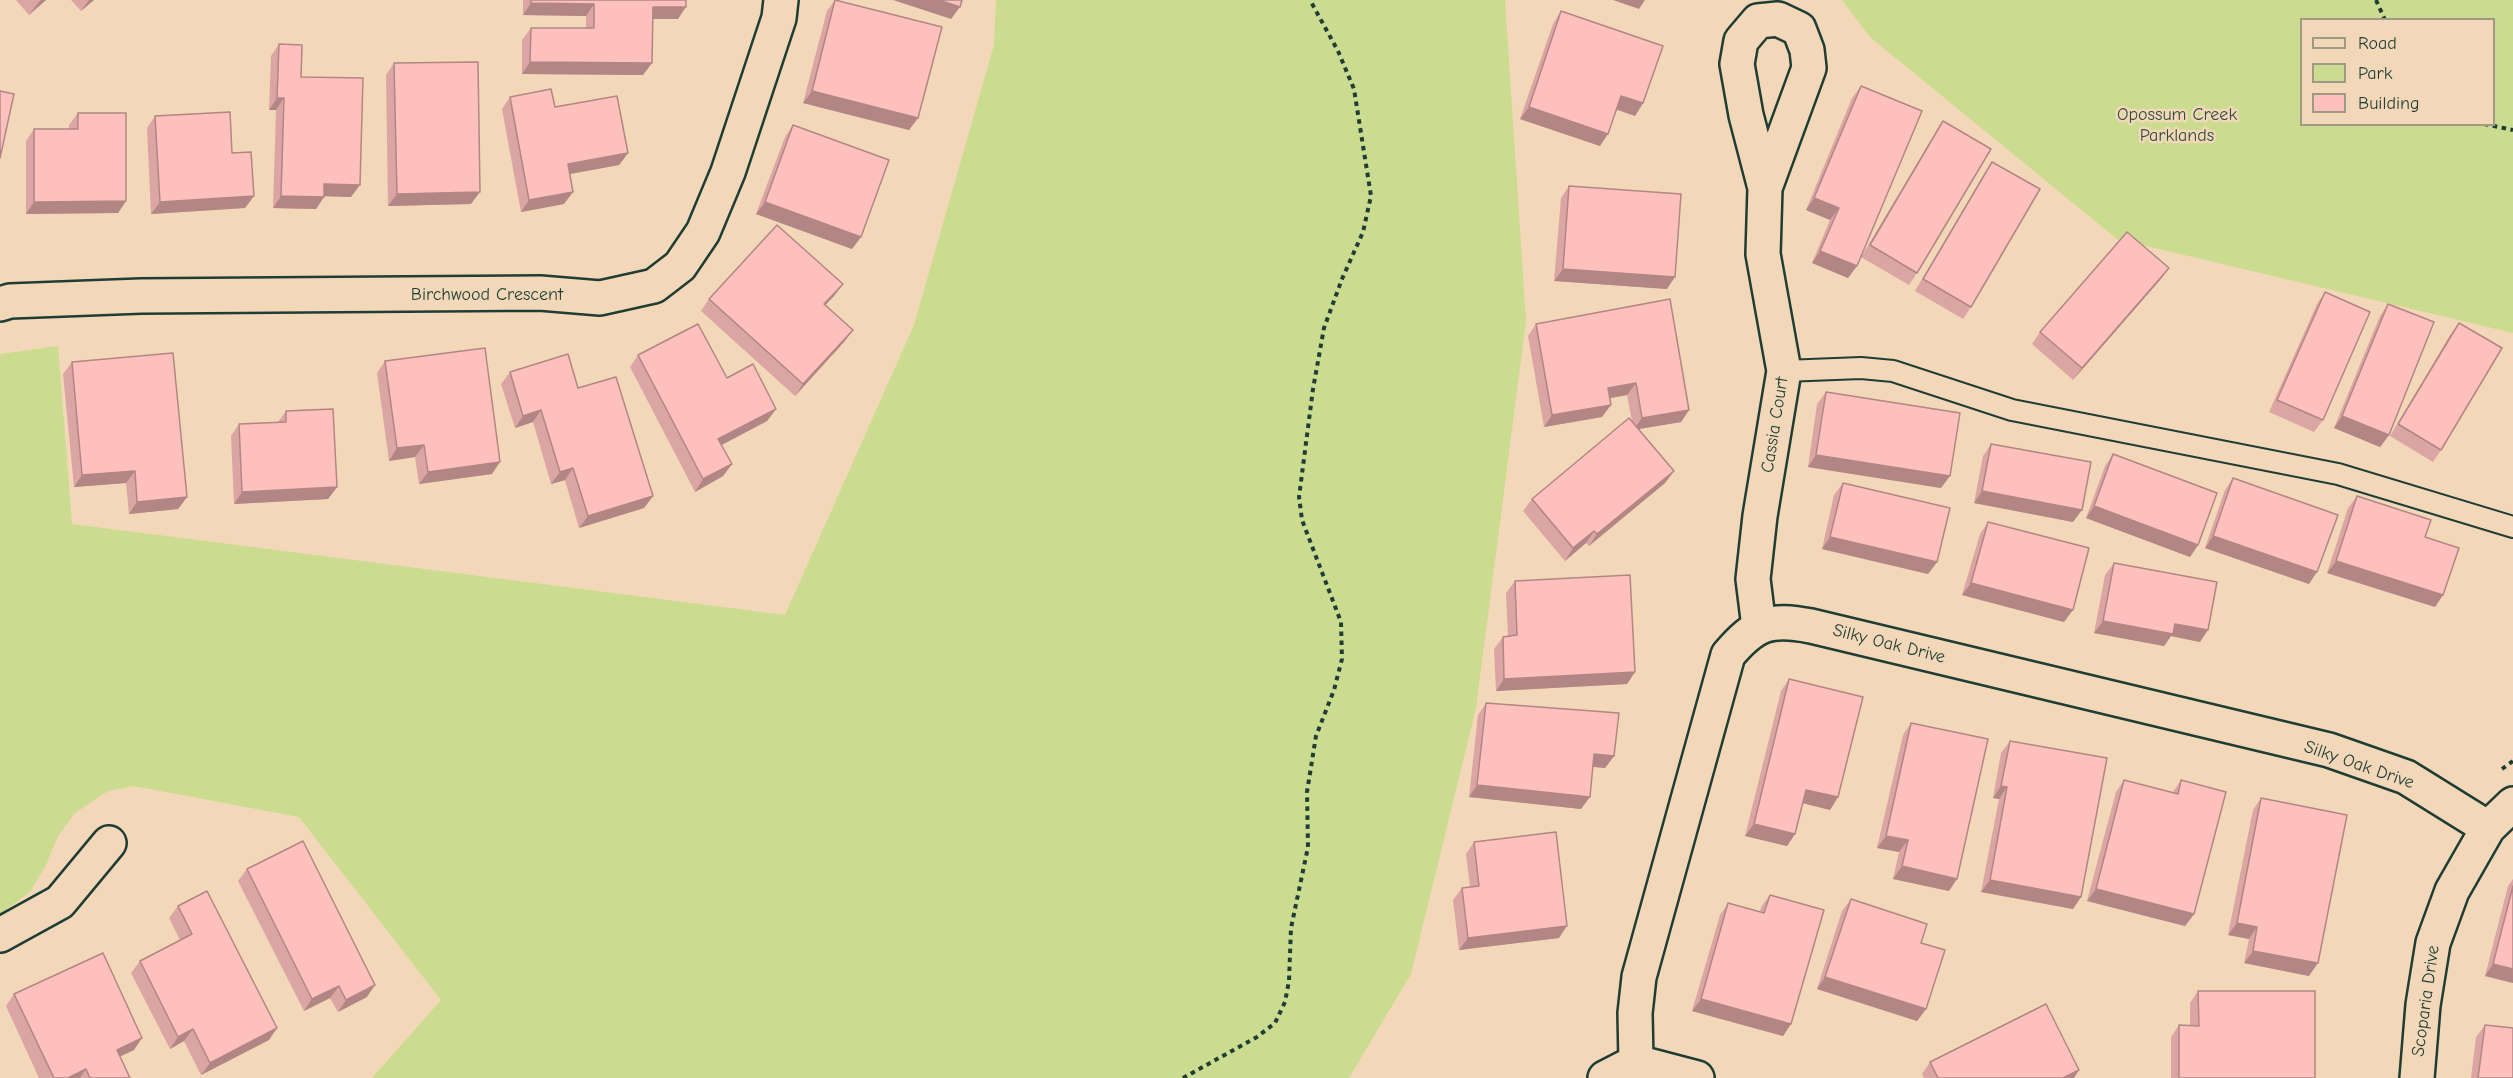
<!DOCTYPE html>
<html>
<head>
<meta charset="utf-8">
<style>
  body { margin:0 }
  #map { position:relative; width:2513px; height:1078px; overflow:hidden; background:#f2d8b9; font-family:"Comic Neue",sans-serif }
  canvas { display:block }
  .legend { position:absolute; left:2300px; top:18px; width:195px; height:108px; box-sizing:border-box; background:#f2d8b9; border:2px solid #9e9a84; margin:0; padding:8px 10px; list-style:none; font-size:18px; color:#1f3d34 }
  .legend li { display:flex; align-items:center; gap:12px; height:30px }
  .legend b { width:30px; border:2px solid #9e9a84 }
</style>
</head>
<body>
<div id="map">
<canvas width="2513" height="1078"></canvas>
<ul class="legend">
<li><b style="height:8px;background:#f2d8b9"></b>Road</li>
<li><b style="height:16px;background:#cbdb8f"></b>Park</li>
<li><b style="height:16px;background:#fdc0bd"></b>Building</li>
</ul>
</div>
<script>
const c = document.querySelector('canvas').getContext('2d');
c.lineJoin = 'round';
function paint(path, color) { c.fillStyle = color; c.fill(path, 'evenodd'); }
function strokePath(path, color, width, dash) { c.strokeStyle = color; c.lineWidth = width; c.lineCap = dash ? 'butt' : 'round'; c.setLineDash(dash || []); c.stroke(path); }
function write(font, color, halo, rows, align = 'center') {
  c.font = font + ' "Comic Neue",sans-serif'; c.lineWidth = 5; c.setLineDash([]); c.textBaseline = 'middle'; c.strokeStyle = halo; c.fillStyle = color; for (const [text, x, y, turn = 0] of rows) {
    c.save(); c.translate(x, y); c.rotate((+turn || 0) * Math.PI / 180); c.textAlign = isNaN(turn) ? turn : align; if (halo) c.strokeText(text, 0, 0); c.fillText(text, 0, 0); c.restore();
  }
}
paint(new Path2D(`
  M996 0H1505L1526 321 1476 708 1411 974 1349 1078H372L441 1000 299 817 134 786 108 791 75 813 58 836 45 867 30 892 0 914V354L58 346 72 524 785 615 914 325 994 45Z
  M1842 0H2513V333L2117 239 1870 37ZM2302 20H2494V124H2302Z`), '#cbdb8f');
const lane = new Path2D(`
  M1784 371 1861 368 1893 371 2012 410 2338 474 2513 527`);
const street = new Path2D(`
  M0 304 10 301 141 296 540 293 600 298 654 286 680 266 703 232 728 172 779 18 781 0
  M1759 627 1753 579 1760 516 1784 371 1763 254 1765 188 1746 115 1737 64 1741 41 1758 21 1778 19 1799 29 1807 50 1809 68 1765 188
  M0 935 60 902 109 843
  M1636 1062 1697 1078
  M1605 1078 1636 1062 1635 1013 1639 977 1728 655C1755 623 1770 618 1811 626L2329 750 2406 777 2488 828
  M2417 1078 2423 1005 2433 943 2452 891 2488 828 2513 804`);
strokePath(lane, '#1f3d34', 24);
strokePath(street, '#1f3d34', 38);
strokePath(new Path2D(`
  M2376 0 2385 20
  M2484 124 2513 130
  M2502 769 2513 761
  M1183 1078 1257 1037 1275 1023 1285 1002 1289 981 1291 928 1308 847 1307 792 1316 736 1334 690 1342 659 1341 622 1302 520 1299 497 1313 389 1324 328 1342 279 1363 232 1371 196 1354 89 1338 51 1310 0`), '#1f3d34', 4, [4.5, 4.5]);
strokePath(lane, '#f2d8b9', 20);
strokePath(street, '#f2d8b9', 33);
paint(new Path2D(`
  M16 0H46L29 15Z
  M71 0H94L81 11Z
  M523 0H686L678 19H652L643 75 522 74V40L531 28H586V16L523 15Z
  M835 0 918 118 909 130 803 103 827 11Z
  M1561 11 1643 103 1635 116 1617 110 1600 146 1520 119 1553 24Z
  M279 44 301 77 351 197 324 196 316 209 273 208 276 110H269L271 56Z
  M394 63 471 204 388 206 386 75Z
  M1861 86 1848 278 1812 263 1830 220 1806 210 1852 98Z
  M510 97 628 153 619 165 570 174 564 204 521 212 502 109Z
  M78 113 126 201 118 213 26 214V141L34 129H69V125Z
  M155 116 232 153 254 196 245 208 151 214 147 128Z
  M1943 121 1917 273 1909 285 1861 257 1935 133Z
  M793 125 861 237 852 249 756 214 785 137Z
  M1992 162 1971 307 1963 319 1915 291 1984 174Z
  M1569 186 1667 289 1554 281 1561 198Z
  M2169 268 2160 280 2073 380 2032 344 2040 332Z
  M843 284 834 296 825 305 853 330 844 342 795 396 701 311 709 299Z
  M2325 292 2323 420 2314 432 2269 412 2317 304Z
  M2388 304 2389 435 2380 447 2334 428 2380 316Z
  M2459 323 2441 450 2433 462 2390 436 2450 335Z
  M1536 324 1689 410 1681 422 1639 429 1674 471 1665 483 1589 546 1586 543 1565 561 1523 511 1532 499 1632 421 1627 395 1610 398 1602 417 1544 427 1528 336Z
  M638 355 727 378 776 409 767 421 722 445 732 464 723 476 695 492 630 367Z
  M385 361 492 474 419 484 415 457 389 461 377 373Z
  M72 362 187 497 178 509 129 514 126 483 74 487 63 374Z
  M510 372 578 388 653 496 644 508 579 528 565 480 551 484 533 422 515 428 501 384Z
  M1826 392 1941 488 1808 467 1817 404Z
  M286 411 337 487 328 499 234 504 231 436 239 424 278 422Z
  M1991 444 2073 522 1974 503 1983 456Z
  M2113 454 2198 545 2190 557 2086 518 2105 466Z
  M2233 478 2309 584 2205 548 2225 490Z
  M1843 483 1937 562 1928 574 1822 549 1834 495Z
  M2357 496 2425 537 2443 595 2435 607 2327 573 2348 508Z
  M1988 522 2064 622 1962 595 1980 534Z
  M2114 563 2200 642 2171 636 2164 646 2094 633 2105 575Z
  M1515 581 1635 672 1627 684 1496 691 1494 649 1503 637 1508 636 1506 593Z
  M1789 679 1838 797 1830 810 1803 803 1795 834 1787 846 1745 836 1781 691Z
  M1486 703 1614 756 1605 768 1593 767 1581 809 1469 797 1478 715Z
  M1911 723 1949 891 1893 879 1899 852 1877 848 1903 735Z
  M2010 741 2081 897 2073 909 1981 892 1999 799 1993 798 2001 753Z
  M2124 780 2173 792 2181 780 2194 914 2185 926 2087 901 2116 792Z
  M2261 798 2309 976 2244 963 2249 939 2228 935 2253 810Z
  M1474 842 1559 938 1459 950 1453 900 1462 888 1470 887 1466 854Z
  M247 869 367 997 338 1012 330 998 304 1011 238 881Z
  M2513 879V983L2485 976 2508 886Z
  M1770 895 1791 1024 1783 1036 1692 1011 1720 915 1728 903 1760 912 1761 907Z
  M1851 899 1921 943 1926 1009 1917 1021 1817 989 1842 911Z
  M178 906 277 1028 269 1040 201 1075 184 1041 170 1049 131 973 140 961 180 940 169 918Z
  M2198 991 2315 1078H2171V1037L2179 1025 2190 1026V1003Z
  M14 994 134 1050 120 1056 130 1078H39L6 1006Z
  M2485 1025 2513 1078H2471L2476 1037Z
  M1930 1062 2074 1078H1924L1922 1074Z`), '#daa5a3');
paint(new Path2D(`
  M41 0H46L29 15 38 3Z
  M89 0H94L81 11Z
  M893 0H939L960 7 951 19Z
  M1613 0H1645L1639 9Z
  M531 3 594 4 586 16 523 15Z
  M653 7H686L678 19H644Z
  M530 62 652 63 643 75 522 74Z
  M812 91 918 118 909 130 803 103Z
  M1621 96 1643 103 1635 116 1613 108Z
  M277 98H284L276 110H269Z
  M1529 107 1608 134 1600 146 1520 119Z
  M628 153 619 165 559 176 568 164Z
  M324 184 360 185 351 197 316 196Z
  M480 192 471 204 388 206 397 194Z
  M573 192 564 204 521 212 529 200Z
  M254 196 245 208 151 214 160 202Z
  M281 196 324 197 316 209 273 208Z
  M1814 198 1839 208 1830 220 1806 210Z
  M126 201 118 213 26 214 34 202Z
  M765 202 861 237 852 249 756 214Z
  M1820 251 1857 266 1848 278 1812 263Z
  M2169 268 2160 280 2073 380 2082 368Z
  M1563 269 1675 277 1667 289 1554 281Z
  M843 284 834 296 815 316 824 304Z
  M853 330 844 342 795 396 803 384Z
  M1636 383 1627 395 1600 400 1608 388Z
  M1611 405 1602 417 1544 427 1552 415Z
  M776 409 767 421 710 451 718 439Z
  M541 410 533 422 515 428 523 416Z
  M1689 410 1681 422 1633 430 1642 418Z
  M2342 416 2389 435 2380 447 2334 428Z
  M424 445 415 457 389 461 397 448Z
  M1816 455 1950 476 1941 488 1808 467Z
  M500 462 492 474 419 484 428 472Z
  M732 464 723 476 695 492 703 479Z
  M573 468 565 480 551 484 560 472Z
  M135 471 126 483 74 487 82 475Z
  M1674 471 1665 483 1589 546 1597 534Z
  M337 487 328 499 234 504 242 492Z
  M1982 491 2082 510 2073 522 1974 503Z
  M653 496 644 508 579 528 588 516Z
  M187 497 178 509 129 514 137 502Z
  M2094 506 2198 545 2190 557 2086 518Z
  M1594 531 1586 543 1565 561 1573 548Z
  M2213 536 2317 572 2309 584 2205 548Z
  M1830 537 1937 562 1928 574 1822 549Z
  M2336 561 2443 595 2435 607 2327 573Z
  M1971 583 2073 610 2064 622 1962 595Z
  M2103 621 2175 624 2208 630 2200 642 2171 636 2164 646 2094 633Z
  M1635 672 1627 684 1496 691 1504 679Z
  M1594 754 1614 756 1605 768 1586 766Z
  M1477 785 1590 797 1581 809 1469 797Z
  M2001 786 2007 787 1999 799 1993 798Z
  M1806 790 1838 797 1830 810 1798 802Z
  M1754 824 1795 834 1787 846 1745 836Z
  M1886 836 1908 840 1899 852 1877 848Z
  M1902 866 1957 879 1949 891 1893 879Z
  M1990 880 2081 897 2073 909 1981 892Z
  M2096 889 2194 914 2185 926 2087 901Z
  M2237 923 2257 927 2249 939 2228 935Z
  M1567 926 1559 938 1459 950 1468 938Z
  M2253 951 2318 963 2309 976 2244 963Z
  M2493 964 2513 969V983L2485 976Z
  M1825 977 1926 1009 1917 1021 1817 989Z
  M375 985 367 997 338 1012 346 1000Z
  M339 986 330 998 304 1011 312 999Z
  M1701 999 1791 1024 1783 1036 1692 1011Z
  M277 1028 269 1040 201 1075 210 1063Z
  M193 1029 184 1041 170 1049 178 1037Z
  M142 1038 134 1050 108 1062 117 1050Z
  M86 1069 80 1078H68Z
  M2079 1070 2074 1078H2063Z`), '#b18684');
const building = new Path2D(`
  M531 0H686V7H653L652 63 530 62 531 28H594V4L531 3Z
  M835 0 942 27 918 118 812 91Z
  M939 0H962L960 7Z
  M1561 11 1663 46 1643 103 1621 96 1608 134 1529 107Z
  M279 44 302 45 301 77 363 78 360 185 324 184V197L281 196 284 98H277Z
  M478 62 480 192 397 194 394 63Z
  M1861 86 1922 111 1857 266 1820 251 1839 208 1814 198Z
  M551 89 555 107 617 96 628 153 568 164 573 192 529 200 510 97Z
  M0 91 14 94 0 158Z
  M230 112 232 153 251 152 254 196 160 202 155 116Z
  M78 113H126V201L34 202V129H78Z
  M1943 121 1991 149 1917 273 1870 245Z
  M793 125 889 160 861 237 765 202Z
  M1992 162 2040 189 1971 307 1923 279Z
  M1569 186 1681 194 1675 277 1563 269Z
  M777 225 843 284 824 304 853 330 803 384 709 299Z
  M2127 232 2169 268 2082 368 2040 332Z
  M2325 292 2370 312 2323 420 2277 400Z
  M1670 299 1689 410 1642 418 1636 383 1608 388 1611 405 1552 415 1536 324Z
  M2388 304 2434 322 2389 435 2342 416Z
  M2459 323 2502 348 2441 450 2398 424Z
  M698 324 727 378 753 364 776 409 718 439 732 464 703 479 638 355Z
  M485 348 500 462 428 472 424 445 397 448 385 361Z
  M173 353 187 497 137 502 135 471 82 475 72 362Z
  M568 354 578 388 616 377 653 496 588 516 573 468 560 472 541 410 523 416 510 372Z
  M1826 392 1960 413 1950 476 1816 455Z
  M333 409 337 487 242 492 239 424 286 422V411Z
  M1629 418 1674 471 1597 534 1594 531 1573 548 1532 499Z
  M1991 444 2091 462 2082 510 1982 491Z
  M2113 454 2217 493 2198 545 2094 506Z
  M2233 478 2338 515 2317 572 2213 536Z
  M1843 483 1950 508 1937 562 1830 537Z
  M2357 496 2431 520 2425 537 2459 548 2443 595 2336 561Z
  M1988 522 2089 548 2073 610 1971 583Z
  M2114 563 2217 582 2208 630 2175 624 2173 634 2103 621Z
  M1630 575 1635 672 1504 679 1503 637 1517 635 1515 581Z
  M1789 679 1863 697 1838 797 1806 790 1795 834 1754 824Z
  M1486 703 1619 713 1614 756 1594 754 1590 797 1477 785Z
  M1911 723 1988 739 1957 879 1902 866 1908 840 1886 836Z
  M2010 741 2107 758 2081 897 1990 880 2007 787 2001 786Z
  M2124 780 2178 794 2181 780 2226 792 2194 914 2096 889Z
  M2261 798 2347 815 2318 963 2253 951 2257 927 2237 923Z
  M1556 832 1567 926 1468 938 1462 888 1479 886 1474 842Z
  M303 841 375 985 346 1000 339 986 312 999 247 869Z
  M2513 886V969L2493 964Z
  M207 891 277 1028 210 1063 193 1029 178 1037 140 961 192 934 178 906Z
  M1770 895 1824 910 1791 1024 1701 999 1728 903 1764 913Z
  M1851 899 1927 924 1921 943 1945 950 1926 1009 1825 977Z
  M103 953 142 1038 117 1050 130 1078H90L86 1069 68 1078H54L14 994Z
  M2198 991H2315V1078H2179V1025L2199 1026Z
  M2046 1004 2079 1070 2063 1078H1938L1930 1062Z
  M2485 1025 2513 1028V1078H2478Z`);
paint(building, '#fdc0bd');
strokePath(building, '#b18684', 1.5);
write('18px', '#304d3d', '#f2d8b9', [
  ["Opossum Creek",2177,115],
  ["Parklands",2177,136]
]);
write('18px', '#1f3d34', '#f2d8b9', [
  ["Birchwood Crescent",487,295],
  ["Cassia Court",1775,425,-81],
  ["Silky Oak Drive",1889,644,14],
  ["Silky Oak Drive",2359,765,19],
  ["Scoparia Drive",2426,1001,-82]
]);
</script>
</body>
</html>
